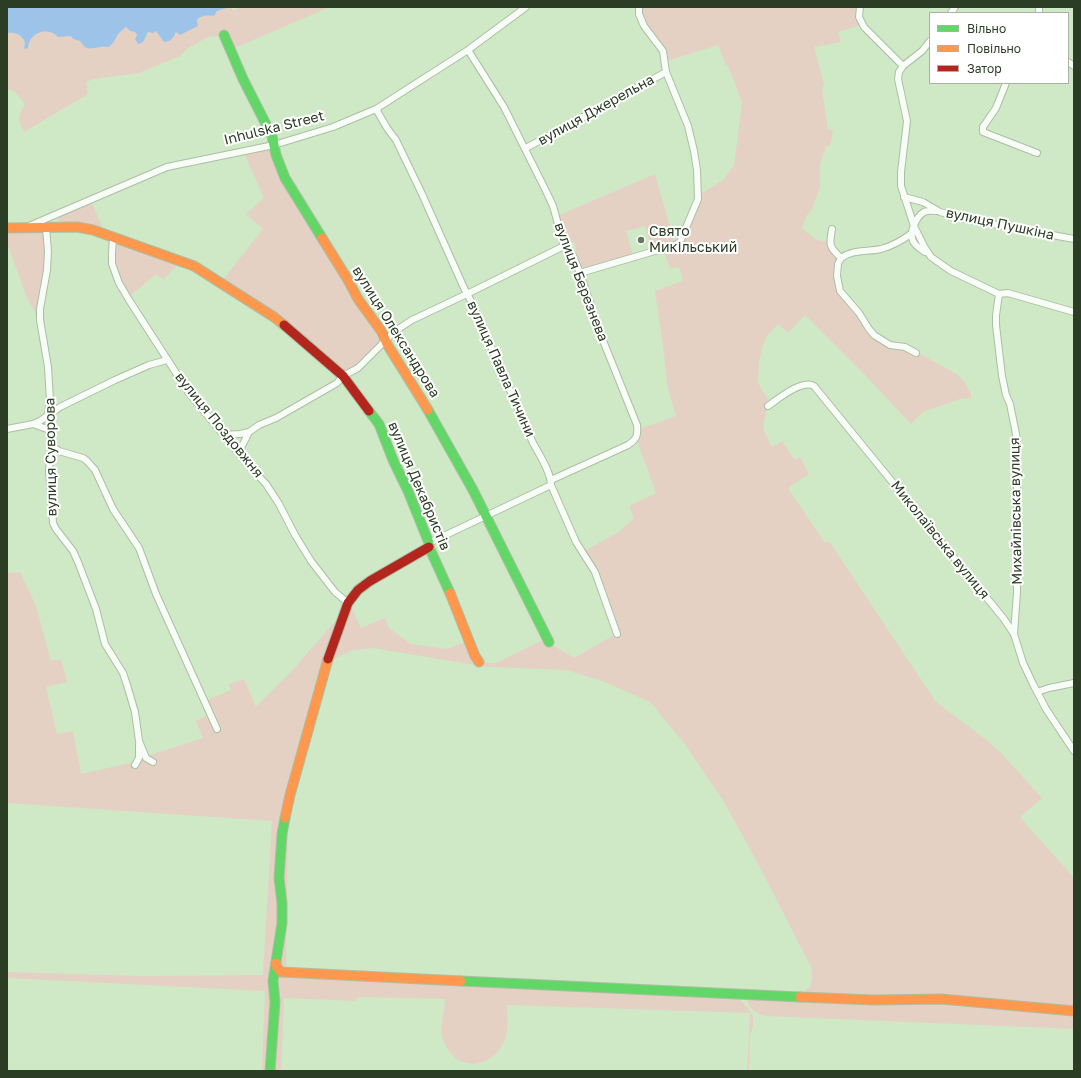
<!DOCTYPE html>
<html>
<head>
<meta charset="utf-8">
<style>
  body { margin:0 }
  #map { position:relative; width:1081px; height:1078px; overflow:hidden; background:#cfe8c6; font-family:"Golos Text",sans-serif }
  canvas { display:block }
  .frame { position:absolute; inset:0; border:8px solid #2b3d24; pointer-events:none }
  .legend { position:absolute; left:929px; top:12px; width:140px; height:72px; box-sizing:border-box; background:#fff; border:1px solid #aab1a7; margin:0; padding:5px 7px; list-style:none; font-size:12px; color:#2b3d24 }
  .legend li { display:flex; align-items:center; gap:8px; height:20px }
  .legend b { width:20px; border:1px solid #aab1a7 }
</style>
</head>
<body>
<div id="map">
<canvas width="1081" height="1078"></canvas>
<div class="frame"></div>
<ul class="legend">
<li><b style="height:5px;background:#63d668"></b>Вільно</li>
<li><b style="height:5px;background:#ff974d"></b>Повільно</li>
<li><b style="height:5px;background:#b3261e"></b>Затор</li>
</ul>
</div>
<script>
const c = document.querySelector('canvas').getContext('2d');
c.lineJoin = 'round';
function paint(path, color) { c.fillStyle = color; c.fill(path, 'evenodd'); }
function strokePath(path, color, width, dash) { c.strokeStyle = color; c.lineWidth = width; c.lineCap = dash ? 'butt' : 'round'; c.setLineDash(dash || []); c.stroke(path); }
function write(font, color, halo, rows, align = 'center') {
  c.font = font + ' "Golos Text",sans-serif'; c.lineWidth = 4; c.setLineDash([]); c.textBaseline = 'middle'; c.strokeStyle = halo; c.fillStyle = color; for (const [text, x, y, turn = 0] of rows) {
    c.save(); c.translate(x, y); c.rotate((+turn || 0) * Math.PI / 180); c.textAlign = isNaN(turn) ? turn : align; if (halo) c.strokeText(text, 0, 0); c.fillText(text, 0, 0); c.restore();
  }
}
paint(new Path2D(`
  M230 7 234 11 239 7H330L230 50 221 36 208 37 188 48 180 56 139 73 93 79 86 82 88 94 24 132C18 120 17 116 25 104L15 92 7 89V33C15 32 21 34 25 42L24 48 28 46C30 36 40 30 50 31 54 32 54 35 58 36 62 37 67 36 71 36L73 39 80 41 86 48C91 49 108 48 111 45 114 42 114 39 116 36 119 33 123 30 126 27L130 31 135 32 137 36 135 39 138 43 146 38 148 32 153 33 156 31 164 42C171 42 173 38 176 32H184L198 26 197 20C201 15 208 15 213 16L217 11Z
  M638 7H858V17L861 25 838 32 841 42 814 47 824 84 822 89 828 130H833L830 146H826L820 164V187L812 209 807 215 802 229 817 240 829 242 831 249 840 261 838 277 841 290 860 312 875 334 893 345 905 346 957 374 965 383 971 394V398L960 399 923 412 911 424 866 376 805 315 788 333 778 324 767 336 762 348 759 361 758 383 768 399 763 429 772 447 782 441 795 460 800 457 809 474 788 488 825 543 829 541 936 702 984 738 1001 753 1042 798 1020 817 1074 878V1010L1045 1009 936 997 867 999 294 975 282 971 278 966 283 924 280 878 286 816 330 656 350 604 361 628 385 618 389 628 411 644 446 649 468 641 466 635 468 634C474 649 475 665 496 663L545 639 551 641 554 646 574 658 618 633 597 571 584 551 619 532 634 518 629 506 656 493 637 441H635L638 438 639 429 676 416 668 389 663 346 655 291 683 281 679 267 670 269 663 249C669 248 677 247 681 243 687 238 698 203 699 195L723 180 734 165 742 103 728 65H726L718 45 669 60 665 64 662 51 643 26ZM373 648 487 667 566 670 602 681 650 702 684 743 724 802 764 875 811 967 812 978 810 988 801 993 291 972 286 968 288 818 332 660 353 650Z
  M268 149 271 150 383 340C372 351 359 371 343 372L222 281 263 229 246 214 264 198 244 153Z
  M655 174 675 244 652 250 645 226 626 231 633 255 586 270 580 269 575 255 576 251 575 243 572 242 566 243 557 216Z
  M91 201 105 233 60 223 58 217 60 215Z
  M7 230 41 231C52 242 40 302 38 319L26 295 7 243Z
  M115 241 179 263 163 280 156 274 129 297 114 264Z
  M20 572 36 606 51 661 61 659 67 682 46 687 57 734 73 731 81 774 135 762 137 758 138 740 147 756 203 738 196 721 211 713 205 701 231 690 229 684 244 679 256 707 297 666 298 664 343 612 288 795 279 892 269 1071H262L265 991 7 978V972L142 976 263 975 272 821 7 803V573Z
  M279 973 295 978 735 995 747 1007 753 1016V1026L750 1036 749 1071H747L750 1013 507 1005C507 1019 510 1034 501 1047 486 1070 457 1070 445 1044 444 1042 442 1039 442 1036 440 1023 445 1011 445 999L357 997 356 1001 284 998 281 1071H272L275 984Z
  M749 998 937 1000 1074 1012V1029L764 1016C757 1013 750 1010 747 1001Z`), '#e5d1c3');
paint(new Path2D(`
  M7 7H230L217 11 214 16C209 15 201 15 197 20L198 26 180 35 176 32C174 37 171 42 164 42L156 31 153 33 148 32C145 37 145 43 138 44L135 39 137 35 135 32 130 31 126 27C123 30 119 32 117 36 115 39 114 43 110 46 108 48 105 46 102 47 90 48 87 52 80 41L73 39 71 36 58 37C48 26 29 32 28 48L25 49 24 48 25 42C21 34 15 32 7 33Z`), '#9dc4e8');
const street = new Path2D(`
  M860 7 859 17 864 27 903 66 899 72 898 79 907 121 901 172V186L914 226 925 248 931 257 951 271 999 294 1008 293 1074 312
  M951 13 955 7
  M1039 13V7
  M468 50 504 107 546 191 553 206 564 246 570 251 573 256 580 273 602 338 637 425C638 435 637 439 628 445L551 480
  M1068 62 1074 66
  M903 66 922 51 930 41
  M1006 83 996 108 983 127V132L1037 153
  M376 109 387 128 396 140 422 194 464 288 471 301 533 443C539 454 551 472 551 485L576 542 595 572 617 634
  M526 148 666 72
  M904 197 923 202 940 212 965 219 1074 239
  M29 226 167 167 274 145 333 127 376 109 468 50 526 7
  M46 228 48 251 47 270 40 309V320L48 367 50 401 48 415 49 431 53 447 50 458 49 470 53 523 56 529 73 551 78 562 96 609 105 644 123 673 127 685 135 712 139 741 146 758 153 762
  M832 229C829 245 829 247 841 258L838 264 837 276 840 291 859 313 869 329 874 335 890 345 905 347 916 353
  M113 237 112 253V264L119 283 129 300 189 393 250 467 266 484 279 504 295 535 311 561 335 592 348 603
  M925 252C921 249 915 246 913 241 909 232 916 217 924 212 928 210 933 211 937 211
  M841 258C853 249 868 252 881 249 892 246 903 240 912 233
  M580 273 675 245 680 242 698 199 697 170 694 151 688 126 666 72 663 51 644 26 639 14V7
  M999 294 996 315V325L1002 376 1006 395 1010 404 1017 439V592L1014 634
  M768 406C778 399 802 379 814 386L1004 619 1014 634 1023 663 1034 686 1046 709 1074 751
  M33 424 47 429 49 431
  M7 429 33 424 40 421 60 407 115 380 149 365 167 360
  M224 435 240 434 249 432 259 425 276 418 337 383 343 376 358 368 395 331 412 320 467 294 564 246
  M53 447 59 451 83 458 87 461 95 470 113 509 139 548 156 594 217 729
  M240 455 241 448 249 432
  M429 543 551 485
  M1037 692 1049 688 1074 683
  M135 765 139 758V744`);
const fast = new Path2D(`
  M224 35 243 79 272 136 276 155 285 178 322 238
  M428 410 473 490 549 642
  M369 411 379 424 393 460 408 491 429 543V547L450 593
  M461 981 800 997
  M270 1071 275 1002 273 981 282 923V903L279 878 282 834 285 818`);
const slow = new Path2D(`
  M7 228 77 227 93 230 194 266 274 317 284 325
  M322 238 348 280 358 299 382 332 387 344 428 410
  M450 593 475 656 479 662
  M285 818 290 795 328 659
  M276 963V966L281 972 461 981
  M800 997 873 1000 941 999 1074 1011`);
const jam = new Path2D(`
  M284 325 343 376 369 411
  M328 659 348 603 358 590 370 581 429 547`);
strokePath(street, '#abbfa4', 8);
strokePath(fast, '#abbfa4', 11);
strokePath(slow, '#abbfa4', 11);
strokePath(jam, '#abbfa4', 11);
strokePath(street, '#f8fcf6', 6);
strokePath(fast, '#63d668', 9);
strokePath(slow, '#ff974d', 9);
strokePath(jam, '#b3261e', 9);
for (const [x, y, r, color] of [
  [641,240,4,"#64795d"]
]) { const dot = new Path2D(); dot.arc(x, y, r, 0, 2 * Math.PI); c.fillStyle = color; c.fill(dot); strokePath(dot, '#fff', 1.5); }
write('14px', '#2b3d24', '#fff', [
  ["вулиця Джерельна",596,110,-29],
  ["Inhulska Street",274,128,-14],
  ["вулиця Пушкіна",1000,224,12],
  ["вулиця Березнева",581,282,69],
  ["вулиця Олександрова",396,332,58],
  ["вулиця Павла Тичини",501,369,66],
  ["вулиця Поздовжня",219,425,51],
  ["вулиця Суворова",51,457,-91],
  ["вулиця Декабристів",419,486,67],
  ["Михайлівська вулиця",1016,511,-91],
  ["Миколаївська вулиця",940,540,51]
]);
write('14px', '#2b3d24', '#fff', [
  ["Свято",649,232],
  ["Микільський",649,248]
], 'left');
</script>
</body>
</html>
